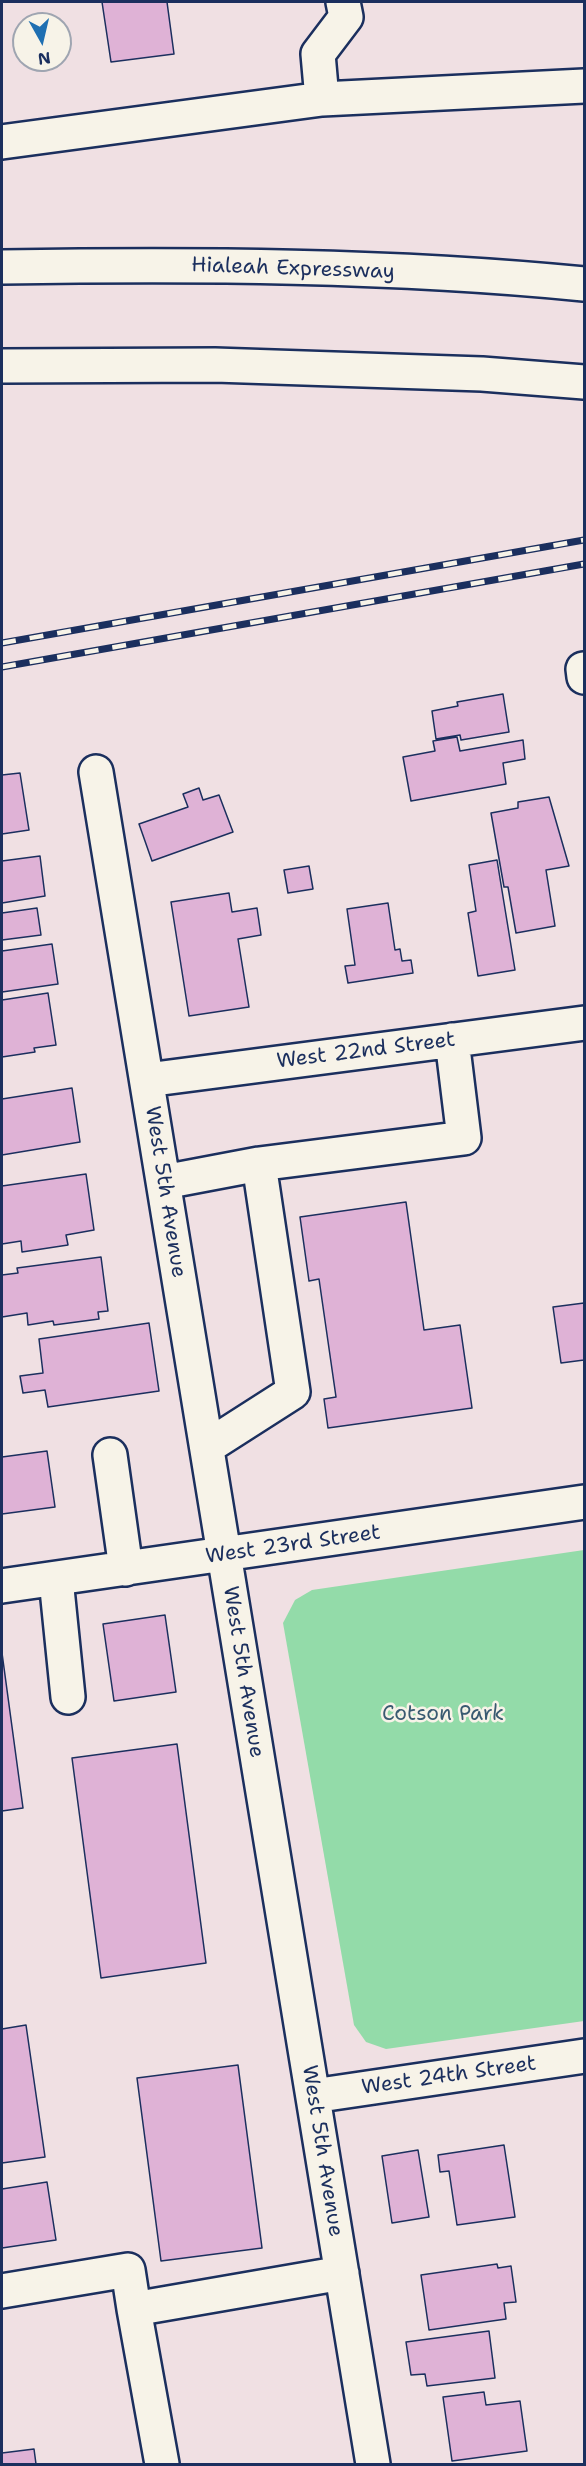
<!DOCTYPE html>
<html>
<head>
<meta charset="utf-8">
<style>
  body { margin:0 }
  #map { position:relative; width:586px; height:2466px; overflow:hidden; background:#f0e0e3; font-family:"Shantell Sans",sans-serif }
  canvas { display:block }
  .frame { position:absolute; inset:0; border:3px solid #1b2f5e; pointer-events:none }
  .north { position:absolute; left:12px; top:12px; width:60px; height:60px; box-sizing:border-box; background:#f7f3e8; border:2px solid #9fa5b1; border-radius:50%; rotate:172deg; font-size:16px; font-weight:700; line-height:24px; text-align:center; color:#1b2f5e }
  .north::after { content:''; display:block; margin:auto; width:21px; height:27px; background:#1f6fb2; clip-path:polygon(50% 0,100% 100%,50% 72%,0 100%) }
</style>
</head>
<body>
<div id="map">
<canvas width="586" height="2466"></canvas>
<div class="frame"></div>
<div class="north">N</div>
</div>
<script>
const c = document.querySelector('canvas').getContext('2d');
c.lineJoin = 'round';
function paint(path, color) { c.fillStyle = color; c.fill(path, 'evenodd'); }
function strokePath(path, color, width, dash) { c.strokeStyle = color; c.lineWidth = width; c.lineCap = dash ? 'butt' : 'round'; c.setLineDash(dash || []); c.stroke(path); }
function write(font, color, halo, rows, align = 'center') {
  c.font = font + ' "Shantell Sans",sans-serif'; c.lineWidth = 5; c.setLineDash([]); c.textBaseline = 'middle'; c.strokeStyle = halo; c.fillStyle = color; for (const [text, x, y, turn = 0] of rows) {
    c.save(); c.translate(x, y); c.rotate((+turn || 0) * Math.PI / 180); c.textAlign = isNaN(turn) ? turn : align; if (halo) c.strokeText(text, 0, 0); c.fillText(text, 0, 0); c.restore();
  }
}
paint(new Path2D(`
  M584 1550V2021L386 2049 366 2042 354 2025 283 1623 295 1600 312 1590Z`), '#93dba9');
const building = new Path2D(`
  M102 2H167L174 54 111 62Z
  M503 694 509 732 461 740 460 735 436 739 432 711 458 706 457 702Z
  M457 737 460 751 523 740 525 759 503 763 506 784 411 801 403 757 435 751 433 741Z
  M20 773 29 830 2 834V840V775Z
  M199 788 203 800 219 795 233 832 152 861 139 824 188 807 183 794Z
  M549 797 569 866 546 870 555 926 516 933 508 887H504L491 813 518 808V802Z
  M40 856 45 896 2 903V861Z
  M497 860 515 970 478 976 468 913 476 911 469 865Z
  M309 866 313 889 288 893 284 870Z
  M229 893 232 912 257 908 261 935 238 939 249 1007 189 1016 171 902Z
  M388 903 395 950 400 949 402 961 411 960 413 973 348 983 345 966 355 965 347 909Z
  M37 908 41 935 2 940V913Z
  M52 944 58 984 2 992V951Z
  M48 993 56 1045 34 1048 35 1052 2 1057V1000Z
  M72 1088 80 1142 2 1155V1099Z
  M86 1174 94 1230 66 1235 68 1245 22 1252 21 1241 2 1244V1186Z
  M406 1202 424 1330 460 1325 472 1408 328 1428 324 1399 336 1397 319 1279 309 1281 300 1217Z
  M101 1257 108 1311 98 1312 99 1319 54 1325 53 1321 28 1325 27 1313 2 1317V1275L18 1273 17 1268Z
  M584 1303V1360L561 1363 553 1307Z
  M149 1323 159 1391 48 1407 45 1390 23 1393 20 1376 43 1373 39 1339Z
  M47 1451 55 1507 2 1514V1457Z
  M165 1615 176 1692 114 1701 103 1624Z
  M2 1653 23 1808 2 1811Z
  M177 1744 206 1963 101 1978 72 1758Z
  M26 2025 45 2157 2 2163V2029Z
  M238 2065 262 2248 161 2261 137 2078Z
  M504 2145 515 2217 457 2225 449 2171 440 2172 438 2155Z
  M418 2150 429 2217 392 2223 382 2156Z
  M47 2182 56 2240 2 2248V2189Z
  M497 2264 498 2268 511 2266 516 2302 504 2303 506 2319 429 2330 421 2275Z
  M489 2331 495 2378 427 2386 425 2374 411 2375 406 2342Z
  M484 2392 486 2405 520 2401 527 2451 452 2461 443 2397Z
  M34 2449 36 2464H2V2453Z`);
paint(building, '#dfb2d6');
strokePath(building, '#1b2f5e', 1.5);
const minor = new Path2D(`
  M343 2 346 17 318 54 322 99 584 86
  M2 142 322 99
  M583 669 584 677
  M96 772 373 2464
  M147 1080 584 1023
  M259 1164 464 1138 452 1040
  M164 1182 259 1164 293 1392 207 1447
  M110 1455 126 1569
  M56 1579 68 1697
  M2 1586 584 1502
  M313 2096 584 2056
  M2 2291 128 2270 134 2309
  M162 2464 134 2309 342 2273`);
const major = new Path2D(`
  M2 267C196 264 391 265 584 284
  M2 366 215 365 482 374 584 382`);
strokePath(minor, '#1b2f5e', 38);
strokePath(major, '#1b2f5e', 38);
strokePath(minor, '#f7f3e8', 33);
strokePath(major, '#f7f3e8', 33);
const rail = new Path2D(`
  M2 643 584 540
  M2 667 584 564`);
strokePath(rail, '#1b2f5e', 7);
strokePath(rail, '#f7f3e8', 4.5, [14]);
write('21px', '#1b2f5e', '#f7f3e8', [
  ["Hialeah Expressway",293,269,2],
  ["West 22nd Street",366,1051,-7],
  ["West 5th Avenue",165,1192,81],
  ["West 23rd Street",293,1545,-8],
  ["West 5th Avenue",243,1672,81],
  ["West 24th Street",449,2076,-8],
  ["West 5th Avenue",322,2151,81]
]);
write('21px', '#395a71', '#f7f3e8', [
  ["Cotson Park",443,1715]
]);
</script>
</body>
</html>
